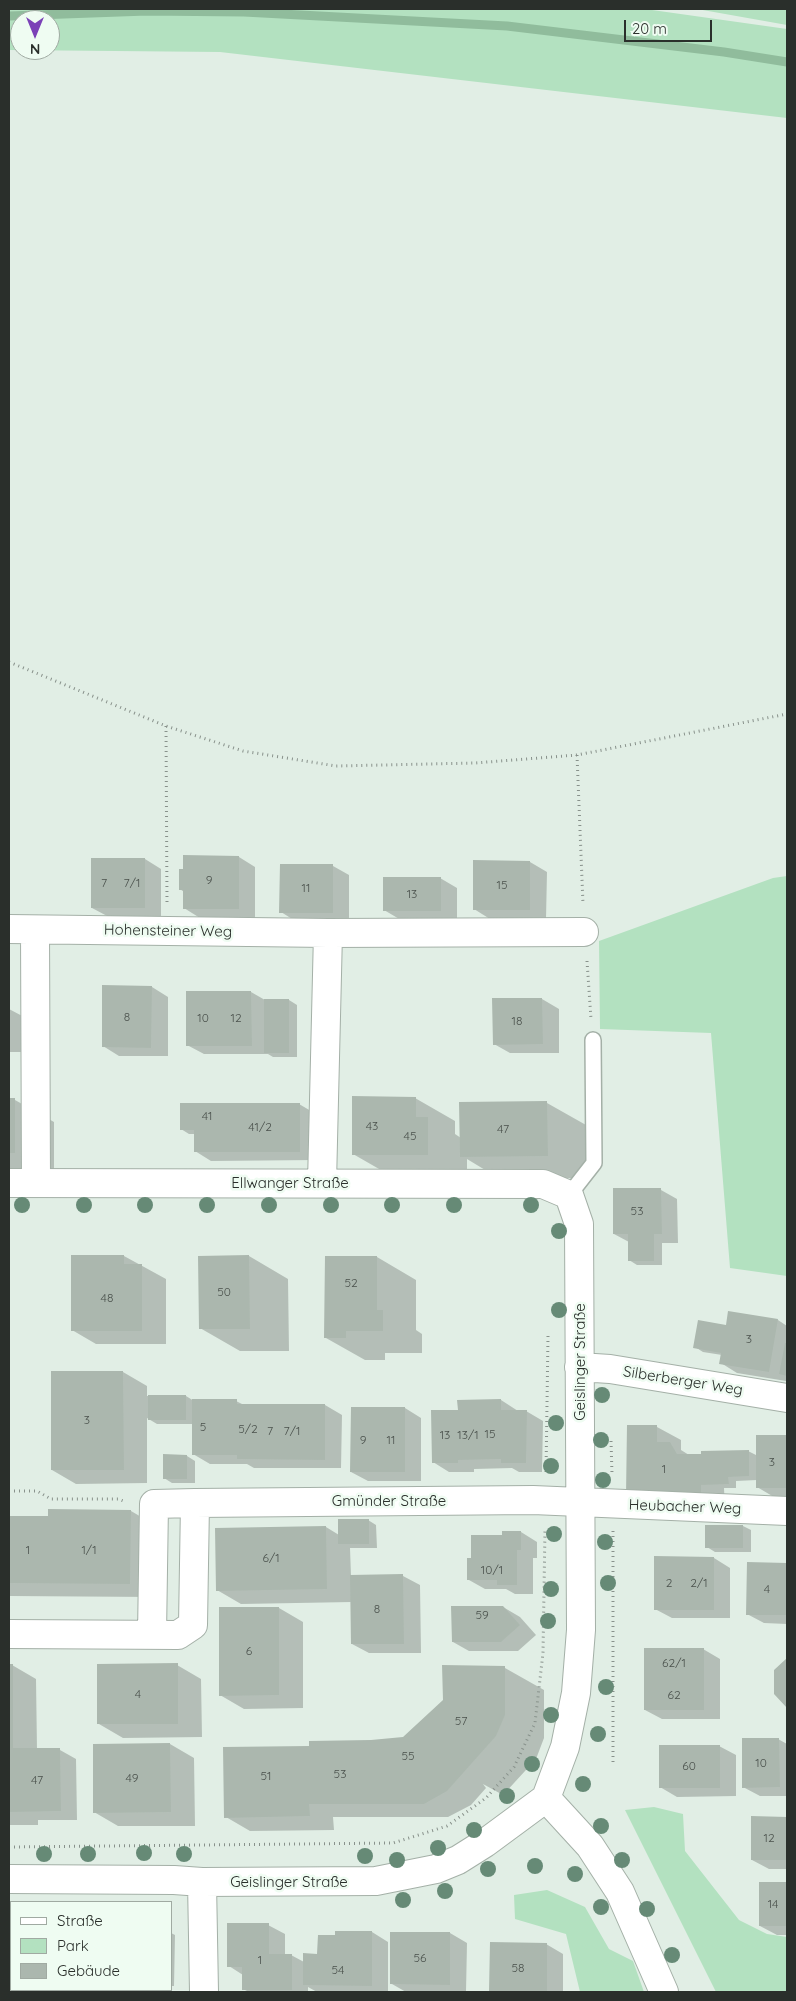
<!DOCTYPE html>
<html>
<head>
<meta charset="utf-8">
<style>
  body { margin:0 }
  #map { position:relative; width:796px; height:2001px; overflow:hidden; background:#e1eee5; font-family:Quicksand,sans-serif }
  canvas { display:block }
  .frame { position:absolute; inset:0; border:10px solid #2a2f2b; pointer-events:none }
  .legend { position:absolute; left:10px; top:1901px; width:162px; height:90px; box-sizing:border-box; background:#effcf2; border:1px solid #a0aaa2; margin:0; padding:6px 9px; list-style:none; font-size:15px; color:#2a2f2b }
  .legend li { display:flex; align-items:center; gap:10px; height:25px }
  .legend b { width:25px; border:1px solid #a0aaa2 }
  .north { position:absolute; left:10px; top:10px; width:50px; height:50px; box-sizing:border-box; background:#effcf2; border:1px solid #a0aaa2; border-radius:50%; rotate:180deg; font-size:14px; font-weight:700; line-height:20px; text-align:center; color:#2a2f2b }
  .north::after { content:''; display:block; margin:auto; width:18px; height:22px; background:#7b41b7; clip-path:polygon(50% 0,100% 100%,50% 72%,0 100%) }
  .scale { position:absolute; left:624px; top:20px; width:88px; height:22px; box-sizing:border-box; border:2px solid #2a2f2b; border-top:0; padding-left:6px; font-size:15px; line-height:18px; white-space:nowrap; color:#2a2f2b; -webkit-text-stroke:4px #effcf2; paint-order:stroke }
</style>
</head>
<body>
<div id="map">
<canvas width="796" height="2001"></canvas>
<div class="frame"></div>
<ul class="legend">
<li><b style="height:6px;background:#fff"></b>Straße</li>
<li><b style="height:14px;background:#b3e1c0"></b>Park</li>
<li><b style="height:14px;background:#abb7ae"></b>Gebäude</li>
</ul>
<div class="north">N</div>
<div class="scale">20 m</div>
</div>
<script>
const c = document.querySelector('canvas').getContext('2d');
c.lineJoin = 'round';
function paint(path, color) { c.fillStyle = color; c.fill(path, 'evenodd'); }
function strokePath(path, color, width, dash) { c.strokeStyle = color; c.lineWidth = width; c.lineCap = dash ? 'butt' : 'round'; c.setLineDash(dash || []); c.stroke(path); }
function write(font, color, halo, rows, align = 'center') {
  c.font = font + ' Quicksand,sans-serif'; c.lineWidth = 5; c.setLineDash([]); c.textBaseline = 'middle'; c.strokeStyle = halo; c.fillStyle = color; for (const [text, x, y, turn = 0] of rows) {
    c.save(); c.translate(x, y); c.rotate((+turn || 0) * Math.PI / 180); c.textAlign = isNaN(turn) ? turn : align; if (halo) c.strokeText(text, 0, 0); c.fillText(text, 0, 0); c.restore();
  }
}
paint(new Path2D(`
  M9 9H645L787 29V118L220 52 9 50ZM20 20H50V50H20Z
  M697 9H787V25Z
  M787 876V1276L730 1268 711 1033 600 1029 599 941 773 878Z
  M654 1807 683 1814 685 1851 739 1920 767 1934 787 1937V1992H716L625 1810Z
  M547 1890 585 1907 609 1949 633 1961 644 1992H580L566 1934 515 1919 514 1895Z`), '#b3e1c0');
paint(new Path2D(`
  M239 857 255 867V918H200L184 908V892L180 889Z
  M145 859 161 869V917H109L92 908Z
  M474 862H530L547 872 546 919H490L474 909Z
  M333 866 349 875V922H297L281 912Z
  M440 878 457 888V920H401L384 910Z
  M152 987 168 997V1056H119L103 1046Z
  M251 992 265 1000H289L297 1005V1057H273L268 1054H204L187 1045V993Z
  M493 999H542L559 1009V1053H510L494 1044Z
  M9 1009 26 1018V1052H9Z
  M415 1098 455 1121V1134L461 1138 547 1103 586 1125 587 1178 500 1179 467 1159V1177H393L353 1154Z
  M9 1100H15L54 1122V1175H9Z
  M299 1104 316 1114V1160L211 1161 195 1151V1134H189L181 1129Z
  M661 1190 677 1199 678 1243H662V1265H637L629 1260V1242L614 1234Z
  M72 1256H124L166 1279V1344H96L72 1330Z
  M249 1256 288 1279 289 1351H240L200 1328Z
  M377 1257 416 1280V1330L422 1334V1353H385V1360H365L326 1338Z
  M778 1320 787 1326V1378L786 1381 737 1373 721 1363 722 1355 703 1352 695 1347 727 1326Z
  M123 1372 147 1386V1396H186L194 1401H236L244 1405H325L342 1415 341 1468H254L247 1464H210L193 1454V1424H157L147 1418V1483L76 1484 52 1470Z
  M501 1400 518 1411H526L543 1421 542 1472H519L512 1468 474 1469V1472H449L433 1462 459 1411V1401Z
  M405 1408 421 1418V1481H368L351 1472Z
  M657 1427 681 1440V1450L689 1455 702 1456 748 1451 758 1456V1436L787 1437V1497H774L757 1487V1480L736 1481V1488H724L725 1510 652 1509Z
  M164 1455 187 1456 195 1461V1483H172L164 1478Z
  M131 1511 155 1525 154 1597 9 1596V1517L49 1518Z
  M368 1520 376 1525 377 1548H350L351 1576H403L420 1585 421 1653H369L352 1644V1602L241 1604 217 1590 326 1527 339 1535Z
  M743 1526 751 1530V1552H715L707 1547Z
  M521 1532 537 1542V1558H533V1594H515L506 1589H485L469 1580 472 1560 504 1536Z
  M714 1558 730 1568V1618H672L655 1609Z
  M748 1563 787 1564V1624L764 1623 747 1614Z
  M503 1607 520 1617 536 1635 518 1651H469L453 1642Z
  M279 1608 303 1622V1708L244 1709 220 1695Z
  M703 1649 720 1659V1719H662L645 1710Z
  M9 1665H12L36 1679 37 1750H60L76 1759 77 1820H38V1825H9Z
  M177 1665 201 1679 202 1737 123 1738 99 1724Z
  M505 1668 544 1690V1738L536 1759 503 1795 483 1784 486 1788 471 1805 448 1817H333L334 1830 250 1831 226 1817 310 1747 403 1738Z
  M778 1739 787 1744V1796H760L743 1787Z
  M170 1744 194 1758 195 1826H118L94 1812Z
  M719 1746 736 1755V1796L677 1797 660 1787Z
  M752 1818H787V1869H769L752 1860Z
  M760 1884H787V1935H777L760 1926Z
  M268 1925 285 1934V1955H291L304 1962 372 1932 388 1942V1992H317L308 1987V1992H249L243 1989V1975L229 1966Z
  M9 1929 11 1930V1960H9Z
  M171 1933 175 1935 174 1986H171Z
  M450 1933 467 1943 466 1992H406L392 1984Z
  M491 1944H546L563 1954V1992H491Z
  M9 1968H11V1990H77V1992H9Z
  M101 1990H167V1992H101Z`), '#0003');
strokePath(new Path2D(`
  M9 16 147 11 244 12 507 26 724 52 787 62`), '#90bc9c', 9);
paint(new Path2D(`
  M183 855 239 856V909H183V890H179V869H183Z
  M91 858H145V908H91Z
  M473 860 530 861V910H473Z
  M280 864H333V913H279Z
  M383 877H441V911H383Z
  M102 985 152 986 151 1048 102 1047Z
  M186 991H251L252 1046H186Z
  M492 998H542L543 1044 493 1045Z
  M264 999H289V1053H264Z
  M352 1096 416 1097V1117H428V1155H352Z
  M9 1098H15V1153H9Z
  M547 1101 548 1156 460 1157 459 1102Z
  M180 1103H300V1152H194V1130H180Z
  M613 1188H661L662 1234H654V1261H628V1234H613Z
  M71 1255H124V1264H142V1331H71Z
  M249 1255 250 1329H199L198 1256Z
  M325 1256H377V1310H383V1331H346V1338H324Z
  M728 1311 778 1319 769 1372 719 1364 721 1353 693 1348 698 1320 726 1325Z
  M785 1343H787V1376L779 1374Z
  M51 1371H123L124 1470H51Z
  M148 1395H186V1420H148Z
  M192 1399H237V1404H325V1460L237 1459V1455H192Z
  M501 1399V1410H527L526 1463H501V1459L458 1460V1463H432L431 1410H458L457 1400Z
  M351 1407H405V1472H350Z
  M627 1425H657V1442H670L677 1454H701V1451L749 1450V1476L728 1477 729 1484 701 1485V1497L626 1496Z
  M756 1435H787V1488H756Z
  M163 1454 187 1455V1479H163Z
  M48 1509 131 1510 130 1584 9 1583V1516H48Z
  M338 1519H369V1544H338Z
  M705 1525H743V1548H705Z
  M326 1526 327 1589 216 1591 215 1528Z
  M502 1531H521V1550H517V1585H497V1580H467V1558H471V1535H502Z
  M654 1556 714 1557V1610H654Z
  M747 1562 787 1563V1615H746Z
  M403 1574 404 1644H351L350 1575Z
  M451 1606H503L520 1625 501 1642H452Z
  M219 1607H279V1695L219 1696Z
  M644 1648H704V1710H644Z
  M787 1658V1708L774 1694V1670Z
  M178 1663V1724H97V1664Z
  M9 1664H13V1748H60L61 1811 9 1812Z
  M442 1665 505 1666V1715L496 1736 447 1791 424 1804H309L310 1816 224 1818 223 1747 309 1746V1741L371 1740 403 1737 443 1700Z
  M742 1738H779L780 1787 742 1788Z
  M170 1743 171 1812 93 1813V1744Z
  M659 1745H720V1788H659Z
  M751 1816 787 1817V1860H751Z
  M759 1882H787V1926H759Z
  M227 1923H269V1954H292V1990H242V1967H227Z
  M335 1931H372V1986L303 1985V1953L317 1954 318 1935H335Z
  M390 1932H450V1985L390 1984Z
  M490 1942 547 1943V1992H489Z
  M9 1966H11V1990H61V1992H9Z
  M99 1990H151V1992H99Z`), '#abb7ae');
const service = new Path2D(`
  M569 1195 594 1163 593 1040`);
const minor = new Path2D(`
  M9 929 328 933 584 932
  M35 930 36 1182
  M9 1183 543 1184 569 1195 579 1224 581 1630 576 1693 565 1747 546 1798 485 1843 458 1860 436 1869 376 1881 202 1882 174 1880 9 1879
  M322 1183 328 933
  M579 1367 610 1369 787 1398
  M9 1634 178 1635 193 1625 195 1503 533 1500 787 1511
  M152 1635 154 1504 195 1503
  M546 1798 590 1846 620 1892 664 1992
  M202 1882 204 1992`);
strokePath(service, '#a4b0a7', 18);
strokePath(minor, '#a4b0a7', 30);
strokePath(new Path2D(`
  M9 662 166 726 243 751 336 766 475 763 577 755 787 714
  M166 726 167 903
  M577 755 583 904
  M587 961 591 1019
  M611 1441 612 1474
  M546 1472 548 1336
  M9 1491H37L51 1499H118L126 1502
  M613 1531V1763
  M9 1847 393 1843 447 1826 486 1798 514 1767 535 1723 543 1653 545 1528
  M9 1914H11`), '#88918b', 3, [1, 4]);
strokePath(service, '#fff', 15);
strokePath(minor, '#fff', 28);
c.fillStyle = '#668a76';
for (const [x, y] of [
  [22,1205],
  [84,1205],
  [145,1205],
  [207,1205],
  [269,1205],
  [331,1205],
  [392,1205],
  [454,1205],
  [531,1205],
  [559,1231],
  [559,1310],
  [602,1395],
  [556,1423],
  [601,1440],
  [551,1466],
  [603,1480],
  [554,1534],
  [605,1542],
  [608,1583],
  [551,1589],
  [548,1621],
  [606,1687],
  [551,1715],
  [598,1734],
  [532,1764],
  [583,1784],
  [507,1796],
  [601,1826],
  [474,1830],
  [438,1848],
  [144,1853],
  [44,1854],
  [88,1854],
  [184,1854],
  [365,1856],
  [397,1860],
  [622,1860],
  [535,1866],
  [488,1869],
  [575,1874],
  [445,1891],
  [403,1900],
  [601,1907],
  [647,1909],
  [672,1955]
]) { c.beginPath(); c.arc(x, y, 8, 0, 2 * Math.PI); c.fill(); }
write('12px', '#4a514c', null, [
  ["9",209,880],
  ["7",104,883],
  ["7/1",132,883],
  ["15",502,885],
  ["11",306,888],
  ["13",412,894],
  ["8",127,1017],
  ["10",203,1018],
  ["12",236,1018],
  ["18",517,1021],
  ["41",207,1116],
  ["43",372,1126],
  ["41/2",260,1127],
  ["47",503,1129],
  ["45",410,1136],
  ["53",637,1211],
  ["52",351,1283],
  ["50",224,1292],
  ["48",107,1298],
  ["3",749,1339],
  ["3",87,1420],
  ["5",203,1427],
  ["5/2",248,1429],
  ["7",270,1431],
  ["7/1",292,1431],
  ["15",490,1434],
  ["13",445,1435],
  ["13/1",468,1435],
  ["9",363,1440],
  ["11",391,1440],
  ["3",772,1462],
  ["1",664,1469],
  ["1",28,1550],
  ["1/1",89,1550],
  ["6/1",271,1558],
  ["10/1",492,1570],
  ["2",669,1583],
  ["2/1",699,1583],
  ["4",767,1589],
  ["8",377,1609],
  ["59",482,1615],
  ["6",249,1651],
  ["62/1",674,1663],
  ["4",138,1694],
  ["62",674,1695],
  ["57",461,1721],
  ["55",408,1756],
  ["10",761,1763],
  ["60",689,1766],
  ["53",340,1774],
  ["51",266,1776],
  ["49",132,1778],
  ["47",37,1780],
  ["12",769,1838],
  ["14",773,1904],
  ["56",420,1958],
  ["1",260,1960],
  ["58",518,1968],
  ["54",338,1970]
]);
write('15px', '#2a2f2b', '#effcf2', [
  ["Hohensteiner Weg",168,931,1],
  ["Ellwanger Straße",290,1183],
  ["Geislinger Straße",580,1362,-90],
  ["Silberberger Weg",683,1381,9],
  ["Gmünder Straße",389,1501],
  ["Heubacher Weg",685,1507,2],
  ["Geislinger Straße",289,1882]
]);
</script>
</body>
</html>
